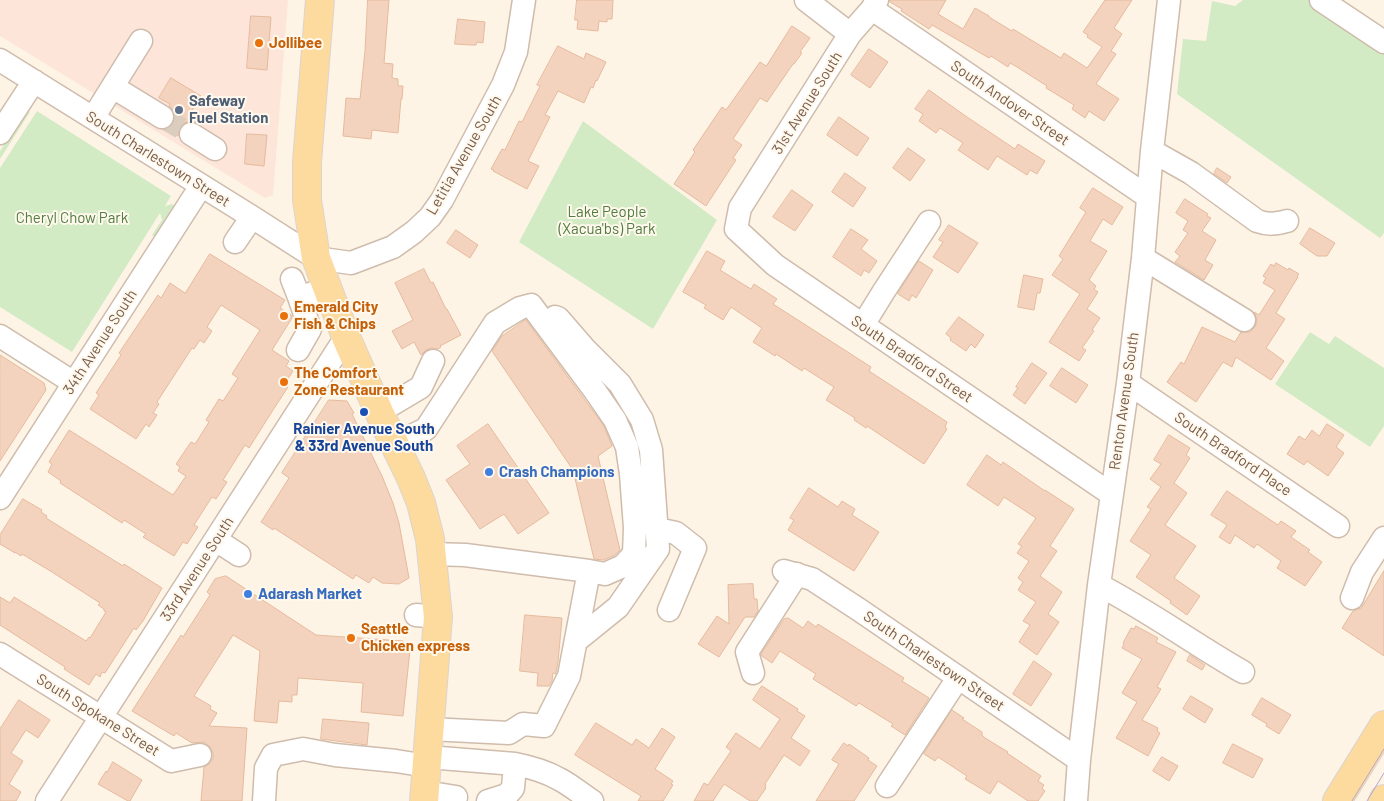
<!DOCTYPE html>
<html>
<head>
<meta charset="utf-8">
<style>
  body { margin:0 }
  canvas { display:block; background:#fdf4e6 }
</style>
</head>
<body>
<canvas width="1384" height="801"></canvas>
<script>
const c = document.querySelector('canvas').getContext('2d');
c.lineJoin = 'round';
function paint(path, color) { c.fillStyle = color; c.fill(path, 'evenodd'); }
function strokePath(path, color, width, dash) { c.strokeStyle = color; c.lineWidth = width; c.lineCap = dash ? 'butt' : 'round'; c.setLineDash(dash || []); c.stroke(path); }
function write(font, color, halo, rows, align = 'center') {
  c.font = font + ' Barlow,sans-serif'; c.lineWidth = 4; c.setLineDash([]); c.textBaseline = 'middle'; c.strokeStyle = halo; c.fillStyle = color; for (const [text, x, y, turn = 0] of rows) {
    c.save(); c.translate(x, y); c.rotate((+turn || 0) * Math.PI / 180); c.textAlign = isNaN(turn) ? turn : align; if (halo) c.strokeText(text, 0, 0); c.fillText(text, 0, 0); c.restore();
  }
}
paint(new Path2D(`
  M0 0H288L273 195 265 198 0 36Z`), '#fde5da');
paint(new Path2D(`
  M1243 0H1308L1384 54V233L1380 238 1177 94 1183 39 1206 41 1212 1 1235 6Z
  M26 110 30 112 0 159V151Z
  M37 111 171 196 165 206 172 204 176 207 156 238 152 235 162 220 160 213 72 352 0 307V168Z
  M583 121 717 220 653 329 519 242Z
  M1310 332 1329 344 1335 336 1384 368V426L1370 447 1275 384Z`), '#d3ebc4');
const building = new Path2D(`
  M368 0H389L384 63 393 64 392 78 398 79V86H403L402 99H401L398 133 372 130 371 139 343 136 346 98 360 99 365 51Z
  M577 0H613L612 19H607V22L599 21 598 31 577 29 578 20H575Z
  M890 0H946L938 14 963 29 975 8 989 16V17L1012 31 1013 29 1061 58 1064 53 1087 68 1102 47 1087 37 1088 35 1083 32 1105 0H1132L1114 28 1122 34 1111 51 1116 54 1096 84 1119 99 1104 121 1089 111 1085 118 1072 109 1074 105 1046 88 1047 86 1017 67 1010 63 1008 67 991 56 989 58 932 25 929 29 901 11 902 9 890 2Z
  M251 16 271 17 267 70 247 68Z
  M458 19 485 22 483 43 477 42 476 45H471L455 44Z
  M792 26 810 38 800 52 802 53 794 64H793L767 102 760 98 733 139 742 145 733 158 736 160 706 206 674 184 695 152 693 150 722 107 726 110 760 62 766 66Z
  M558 46 584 59 586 53 606 62 597 81 596 80 593 88 591 87 584 103 558 91 545 115 550 117 528 161 539 166 527 189 493 171 494 170 491 169 502 149 505 150 519 121 522 122 540 86 537 85Z
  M869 49 888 62 870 88 851 75Z
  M171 78 201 96 189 115 199 122 198 123 191 121 184 123 180 127 178 136 167 129 173 123 175 118 174 111 169 106 170 104 159 98Z
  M929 90 967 117 1015 149 1018 144 1045 161 1037 174 1030 170 1027 175 997 156 988 170 958 150 963 143 940 128 936 133 919 121 923 114 915 109Z
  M839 117 869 138 857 156 827 135Z
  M247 134 267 135 264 166 245 164Z
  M908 148 925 160 910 181 893 168Z
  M1217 168 1231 177 1227 183 1214 174Z
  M845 173 866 188 853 207 832 192Z
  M1093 188 1123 207 1112 225 1103 219 1090 241 1107 251 1089 280 1096 286 1094 289 1098 292 1087 309 1100 318 1092 330 1094 331 1082 348 1086 350 1079 361 1049 342 1080 294 1052 275 1063 259 1059 256 1086 212 1080 208Z
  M792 190 813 205 795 231 773 217Z
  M1185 199 1208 214 1207 216 1211 218 1202 231 1216 240 1205 260 1213 265 1204 280 1175 262 1180 256 1175 252 1188 233 1183 230 1188 221 1176 213Z
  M949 225 978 243 958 273 933 257 943 242 939 240Z
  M1310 228 1335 243 1327 256H1317L1300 244Z
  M851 229 868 240 861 249 877 261 869 273 864 270 861 276 833 257Z
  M456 230 478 245 470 258 447 243Z
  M707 251 725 261 720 270 751 289 754 284 777 299 773 304 871 367 869 371 947 422 945 427 947 429 924 464 867 426 866 428 854 420 855 418 826 400 834 387 804 368 802 371 776 354 775 356 753 342 762 328 731 307 723 320 704 308 706 305 683 292Z
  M210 254 285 300 280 308 291 315 292 318 272 350 289 361 286 366 293 371 284 385 288 387 273 410 249 448 245 445 223 480 227 482 216 499 212 497 194 525 198 527 187 544 183 542 174 556 143 537 146 534 124 520 122 523 60 483 61 481 48 472 52 464 49 462 69 430 173 495 186 476 178 471 180 467 176 464 191 442 195 444 209 422 206 420 219 399 223 401 238 378 232 374 260 330 221 305 207 327 212 331 204 343 200 340 194 349 192 348 157 402 159 404 153 413 157 415 149 427 146 424 136 439 90 409 99 395 96 393 121 355 119 353 158 295 161 298 170 283 185 293Z
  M919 261 933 270 916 298 912 295 909 301 898 294Z
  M1276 263 1288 270 1289 268 1299 274 1297 276 1298 277 1276 313 1285 319 1266 348 1284 361 1271 380 1236 357 1232 367 1223 362 1196 402 1167 382 1181 362 1184 364 1202 327 1235 342 1241 332H1250L1255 327 1257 320 1254 312 1259 315 1275 290 1263 283 1266 278 1263 276 1271 264 1274 266Z
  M424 269 431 283 433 282 446 309H447L461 335 440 346 441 347 438 349 431 348 426 350 421 355 414 342 402 349 392 331 413 320 395 283Z
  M1024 275 1043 279 1040 293H1037L1034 310 1018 307Z
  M959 317 984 335 975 348 971 344 966 351 950 340 951 338 946 334Z
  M526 320 604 426 612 446 598 456 620 550 615 555 603 560 594 559 573 470 492 351 502 336Z
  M0 355 44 383 46 390 0 461Z
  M1032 363 1047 373 1025 404 1013 395 1018 388 1016 387Z
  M1062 368 1088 385 1076 403 1050 386Z
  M329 400 347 401 354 413 352 414 382 476 393 503 399 523 409 578 399 584 382 583 373 577 369 583 356 575 353 579 274 528 273 530 261 522 289 478 282 473Z
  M488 424 549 513 518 534 504 514 480 529 446 480 470 464 457 446Z
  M1327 424 1344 435 1336 447 1344 453 1328 476 1307 461 1304 465 1287 454 1299 436 1305 440 1312 430 1319 436Z
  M1169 435 1190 448 1186 455 1190 458 1174 483 1187 493 1165 525 1196 546 1174 578 1200 596 1187 615 1170 603 1171 601 1136 577 1151 555 1130 541 1151 509 1147 507 1161 487 1150 479 1161 464 1154 460Z
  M987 455 1001 465 1003 462 1045 491V490L1074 509 1050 546 1057 551 1040 576 1062 592 1048 614 1059 622 1037 655 1019 642 1030 625 1023 621 1036 602 1018 590 1023 582 1018 578 1029 561 1017 553 1022 546 1018 544 1036 518 1004 497 998 506 967 485Z
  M809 488 838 507 842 501 855 509 852 515 879 532 854 571 788 530 794 520 790 518Z
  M1227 491 1278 525 1281 521 1296 531 1291 537 1310 550 1308 552 1322 562 1305 586 1277 568 1281 561 1257 544 1254 548 1235 535 1230 544 1219 537 1227 525 1211 515Z
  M23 499 42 510 41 512 47 516 46 518 123 566 124 564 162 588 143 621 136 630 134 628 105 673 102 672 100 677 96 674 89 685 64 669 65 667 0 625V597L10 603 14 597 86 641 89 637 90 638 106 612 104 611V609L98 605 100 603 52 572 22 554 21 556 15 552V553L0 544V535Z
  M1384 571V656L1342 628 1353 611 1361 608Z
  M226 576 316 635 403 641 410 650 403 716 361 712 363 683 298 678 297 695H292V702L279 701 277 723 254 721 260 651 233 635 194 696 211 706 210 709 217 713 209 726 247 728 242 801H201L204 767 209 764 213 759V753L210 747 204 742 192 743 176 733 174 736 132 711 181 635 183 637 210 595 207 592 215 579Z
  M753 584 754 599H757L758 611 754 617H745L719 657 698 644 717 616 729 624 728 585Z
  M525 615 562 618 558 662 556 672V674L553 673 552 681 549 686H537L538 673 520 671Z
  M788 618 803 628 808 621 816 627 818 624 904 678 902 681 929 698 905 735 891 726 893 724 859 703 856 706 813 679 816 674 780 651 772 663 762 656 761 654 784 619Z
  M1136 626 1158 638 1156 642 1176 652 1157 687 1161 689 1142 720 1158 728 1157 731 1160 733 1148 756 1116 738 1137 702 1122 693 1142 659 1122 648 1124 644 1123 643 1131 628 1134 629Z
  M1190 655 1205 665 1202 670 1187 661Z
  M1034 661 1052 674 1031 706 1013 694Z
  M762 686 798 709 797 711 805 716 791 738 810 751 800 766 784 755 765 784 766 785 765 787 766 788 757 801H750L724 784 713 801H694L704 783 708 785 731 751 726 747 736 733 760 749 780 719 753 700Z
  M1191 696 1213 709 1205 723 1183 709Z
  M1262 698 1291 715 1279 734 1266 726 1267 724 1252 715Z
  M19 700 50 720 38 738 26 730 11 753 23 761 9 784 21 792 16 801H0V729Z
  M952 710 964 718 962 719 982 732V735L985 738 1008 752 1007 753 1041 776 1038 781 1044 785 1042 788 1045 791 1038 801H1028L998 781 990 794 965 779 967 776 938 757 935 761 924 754Z
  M323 719 369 723 367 745 321 739Z
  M596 723 632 745 636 739 649 748 662 728 675 737 655 769 673 781 671 784 673 785 663 801H638L641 796 575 755Z
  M844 743 848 746 849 744 862 753 869 758 868 760 877 766 854 801H816L839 764 832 760Z
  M1233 744 1263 759 1253 778 1223 763Z
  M1162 757 1178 766 1169 781 1153 771Z
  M113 762 142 780 130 801H128L98 784 106 771 107 772Z`);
paint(building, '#f3d3bd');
strokePath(building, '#e6ba9d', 1);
strokePath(new Path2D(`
  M162 117 191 134`), '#dccebf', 22, [22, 11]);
const minor = new Path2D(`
  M806 0 850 34
  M877 0 872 9 850 34 740 208 736 229 775 265 1111 494
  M1321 0 1384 42
  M872 9 1148 197
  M0 60 252 217 316 258 351 263 393 247 414 232 430 217 442 200 503 85 516 52 524 0
  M113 87 162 117
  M93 118 141 41
  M0 133 34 81
  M191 134 215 149
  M1152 151 1191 173 1257 221C1268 225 1276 224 1287 221
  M235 242 252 217
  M1143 258 1244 320
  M292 279 299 297 327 289
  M555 317 558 318 584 348 620 384 642 420 651 450 658 549 618 607 576 641
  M863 325 884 291 929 222
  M0 336 74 383
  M298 350 310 329 299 297
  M1128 383 1338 526
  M379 412 421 387 433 361
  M395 444 426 429 495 323 520 308 531 305 595 391 615 420 627 447 631 474 635 528 634 554 623 566 605 574 589 571
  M0 498 201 186
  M657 529 676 533 695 548 669 610
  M216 540 239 555
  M784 571 812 579 858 609 1079 760
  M1099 585C1149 611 1194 644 1243 672
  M1352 598 1362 572 1384 538
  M416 615 438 617
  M0 654 171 761 200 755
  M753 673 747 652 797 574
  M430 729 509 733 523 724 544 726 569 676 589 571 465 555 431 554
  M428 757 515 764C530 767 545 771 559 779 571 785 581 794 592 801
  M887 786 958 678
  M425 792 456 797
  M47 801 346 337
  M264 801 266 768 273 755 303 749 335 755 396 761 427 766
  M488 801 507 795 513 788 515 764
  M1076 801 1079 760 1099 585 1128 383 1143 258 1152 151 1169 0`);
const major = new Path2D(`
  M320 0 307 162V200L316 258 346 337 379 412 411 478 421 503 430 539 438 617 424 801
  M1337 801 1384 725
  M1383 801 1384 799`);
strokePath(minor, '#cfbcac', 25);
strokePath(major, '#dcd4d0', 30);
strokePath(minor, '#fff', 22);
strokePath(major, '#fdda9d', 28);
strokePath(new Path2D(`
  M1352 801 1384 749
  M1367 801 1384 773`), '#b7a4c7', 1);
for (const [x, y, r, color] of [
  [259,43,5,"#e8710a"],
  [179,110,5,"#5c6f8a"],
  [284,316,5,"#e8710a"],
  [284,382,5,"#e8710a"],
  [364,412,5,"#1a4fb4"],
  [489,472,5,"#3f7fe0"],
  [248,594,5,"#3f7fe0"],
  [351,638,5,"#e8710a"]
]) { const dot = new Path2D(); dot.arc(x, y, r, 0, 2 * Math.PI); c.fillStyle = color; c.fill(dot); strokePath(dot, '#fff8ed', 2); }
write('bold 15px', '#c56008', '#fff8ed', [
  ["Jollibee",269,43],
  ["Emerald City",294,307],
  ["Fish & Chips",294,324],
  ["The Comfort",294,373],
  ["Zone Restaurant",294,390],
  ["Seattle",361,629],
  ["Chicken express",361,646]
], 'left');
write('bold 15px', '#4e5e75', '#fff8ed', [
  ["Safeway",189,101],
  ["Fuel Station",189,118]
], 'left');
write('15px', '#775b4a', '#fff8ed', [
  ["31st Avenue South",807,103,-58],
  ["South Andover Street",1010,103,34],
  ["Letitia Avenue South",464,155,-60],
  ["South Charlestown Street",158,159,32],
  ["34th Avenue South",100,342,-57],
  ["South Bradford Street",912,359,34],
  ["Renton Avenue South",1124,401,-82],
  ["South Bradford Place",1233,454,34],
  ["33rd Avenue South",197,569,-57],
  ["South Charlestown Street",934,661,34],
  ["South Spokane Street",98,715,32]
]);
write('15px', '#527d42', '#fff8ed', [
  ["Lake People",607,212],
  ["(Xacua'bs) Park",607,229],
  ["Cheryl Chow Park",72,218]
]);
write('bold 15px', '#164399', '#fff8ed', [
  ["Rainier Avenue South",364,429],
  ["& 33rd Avenue South",364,446]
]);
write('bold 15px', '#366cbe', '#fff8ed', [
  ["Crash Champions",499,472],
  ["Adarash Market",258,594]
], 'left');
</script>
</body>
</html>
